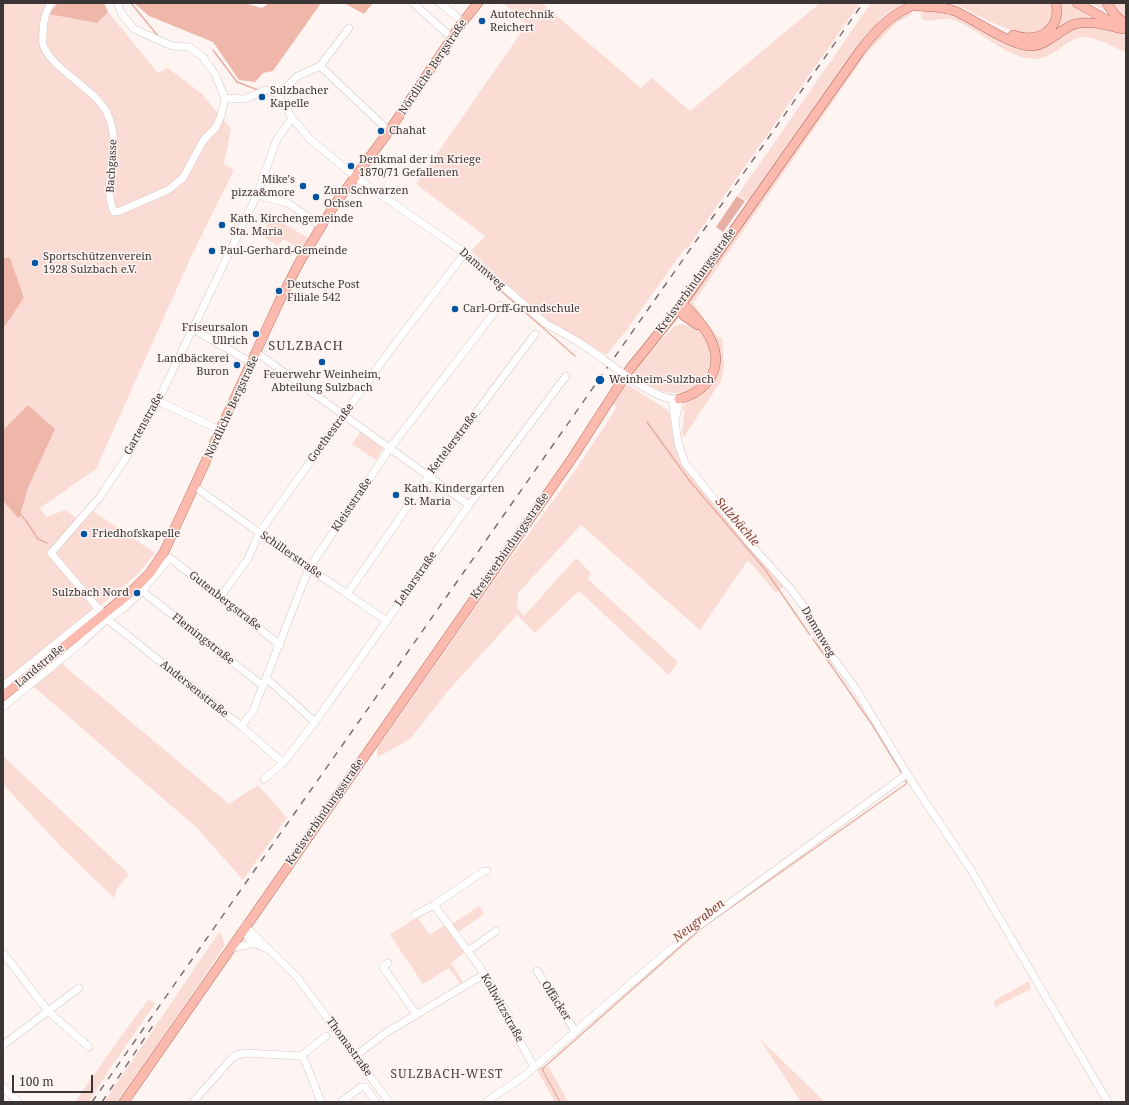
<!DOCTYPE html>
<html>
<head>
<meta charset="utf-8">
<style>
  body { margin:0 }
  #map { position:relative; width:1129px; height:1105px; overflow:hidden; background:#fef4f2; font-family:"Noto Serif",serif }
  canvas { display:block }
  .frame { position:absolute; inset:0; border:4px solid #3b3635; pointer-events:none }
  .scale { position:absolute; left:12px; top:1075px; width:81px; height:18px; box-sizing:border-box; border:2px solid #3b3635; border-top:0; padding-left:5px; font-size:12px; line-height:14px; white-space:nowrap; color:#3b3635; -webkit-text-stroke:3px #fef4f2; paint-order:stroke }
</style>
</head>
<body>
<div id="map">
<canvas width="1129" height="1105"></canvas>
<div class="frame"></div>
<div class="scale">100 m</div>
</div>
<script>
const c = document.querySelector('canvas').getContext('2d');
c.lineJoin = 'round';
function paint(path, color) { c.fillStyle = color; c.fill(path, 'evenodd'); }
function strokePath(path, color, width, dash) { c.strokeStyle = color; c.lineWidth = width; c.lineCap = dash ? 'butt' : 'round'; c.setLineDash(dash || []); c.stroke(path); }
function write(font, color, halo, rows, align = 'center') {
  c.font = font + ' "Noto Serif",serif'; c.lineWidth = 3; c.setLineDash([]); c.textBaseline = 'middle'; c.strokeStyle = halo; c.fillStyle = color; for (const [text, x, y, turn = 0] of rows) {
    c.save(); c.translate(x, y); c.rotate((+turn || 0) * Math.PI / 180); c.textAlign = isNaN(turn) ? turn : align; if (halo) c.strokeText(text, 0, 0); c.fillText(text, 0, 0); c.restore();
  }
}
paint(new Path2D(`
  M3 3H58L49 13 96 23 108 12 158 73 168 68 202 94 231 129 224 164 234 170 191 257 96 469 40 508 46 517 65 510 82 522 93 511 155 553 139 573 3 688V501L19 519 28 488 55 429 28 405 3 430V329L24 298 3 296Z
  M503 3H542L641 88 652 78 690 111 820 3H860L687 249 685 248 626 331 606 355 582 340 550 325 471 251 485 236 416 184 527 24Z
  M871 3H904L882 17 869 33 748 202 738 195Z
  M952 3H1053C1053 66 981 14 952 3Z
  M1059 3H1070L1097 19 1053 32Z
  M1090 3H1126V21Z
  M925 11 954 12 1011 43 1067 31 1083 26 1114 31 1126 36V52C1113 48 1096 36 1082 37 1066 38 1054 60 1033 59 1004 57 982 31 956 21 943 15 934 23 923 20L920 15Z
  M908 13 913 14 896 23 866 54 693 303 719 338 722 337 724 367 721 381 684 437 682 434 684 411 682 408C688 396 708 397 714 380 717 373 715 338 711 331 705 321 690 314 690 302L692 297 863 52 885 28Z
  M270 211 274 217 308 238 301 249 283 239 278 246 260 235 267 225 260 219Z
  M681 324C687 325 693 325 699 329 726 349 707 394 673 393 657 393 644 382 632 373L674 326Z
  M625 383 669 411 675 446 681 461 729 521 785 585 776 593 748 560 700 630 581 525 518 593 517 607 524 616 576 558 591 573 588 579 678 662 669 675 579 591 535 633 517 615 448 691 410 739 378 757 377 748 491 585 577 468 617 407 610 402Z
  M361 431 383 448 376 460 352 444Z
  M61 663 229 804 258 785 287 818 243 880 197 828 33 686Z
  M3 756 129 874 117 889 114 898 61 847 3 784Z
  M479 906 484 914 458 932 452 924Z
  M417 917 430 935 446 924 465 952 451 963 464 983 461 985 449 968 423 984 390 935Z
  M220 931 225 945 119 1102H104Z
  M1029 981 1031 989 995 1007 994 1001Z
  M149 999 155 1004 113 1064 89 1102H75L121 1036Z
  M759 1038 825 1102H801Z
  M549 1067 568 1102H555L536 1068Z`), '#fbdcd5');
paint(new Path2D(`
  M58 3H104L108 12 97 23 49 14Z
  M134 3H244L262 8 269 3H321L273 71 263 73 255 82 239 80 213 42 149 16Z
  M344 3H373L364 14Z
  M3 258H10L24 298 3 329Z
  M28 405 55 429 28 488 19 519 3 501V430Z`), '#efb6aa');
paint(new Path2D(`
  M737 196 745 201 723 232 716 227Z`), '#e8b0a4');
strokePath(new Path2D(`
  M131 3 158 36
  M213 50 237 82 258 90
  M501 291 575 356
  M647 422 689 480 764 568 810 635
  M3 495 27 522 38 539 47 543
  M813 639 873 726 901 772
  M560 1102 542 1069 703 927 906 784V780`), '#e8b0a4', 1.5);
const minor = new Path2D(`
  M51 3C45 13 43 21 43 32 43 36 42 41 43 44 49 68 94 87 107 113 124 146 100 180 114 212L120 211 168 190 183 178 203 141 216 127 221 116 225 98 215 74 202 56 189 47 172 46 134 29 122 14 117 3
  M413 3 452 38
  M440 3 463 22
  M320 66 389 131
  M320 66 349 28
  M278 94 298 76 320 66
  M225 98 245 99 266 90 278 94 292 118 310 139 354 176 465 253 545 323 577 341 603 359
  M257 195 288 203 321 226
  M193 329 252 363
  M257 353 469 505
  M635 382C649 390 662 400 679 399L676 418
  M672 399 678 443 685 463 751 545 790 588 805 608 822 643 854 686 914 785 971 870 1108 1102
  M158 401 220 430
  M195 487 309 568 387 621
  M142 591 263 686
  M347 594 429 476 535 334
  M220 597 248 559 259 533 394 345 465 253
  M266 678 315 722
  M3 686 100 608
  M3 707 81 643 107 619 124 608 142 591 170 558 280 645
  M241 726 253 711 309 568 390 448 500 305
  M283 763 241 726 107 619 51 553 99 498 124 461 158 401 257 195 276 141 292 118
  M264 779 283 763 315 722 469 505 566 376
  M434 905 479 966 509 1016 510 1023 534 1067
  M415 915 434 905 484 871H487
  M245 926 297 977 389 1102
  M242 931 254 943 265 948
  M230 949 254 943
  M468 951 496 931
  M3 953 48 1011 89 1047
  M388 963 383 967 416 1014
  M537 971 575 1031
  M3 1045 79 988
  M301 1056 326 1036
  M355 1056 387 1032 483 975
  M3 1087 18 1102
  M193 1102 233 1057 237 1055 245 1053 301 1056 305 1061 321 1102
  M341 1102 361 1087H365L376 1102
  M486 1102 524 1076 689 933 907 774`);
const major = new Path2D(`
  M1077 3 1116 25
  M1107 3 1114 14 1126 25
  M915 6C929 7 942 6 955 11 975 20 1008 44 1029 46 1047 47 1059 29 1075 24 1091 20 1108 26 1123 29
  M1013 35C1036 44 1062 31 1056 3
  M679 308 684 316 698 325
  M679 399C705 392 724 371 712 342 706 328 693 314 682 303
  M3 696 131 592 150 573 164 552 279 302 299 263 335 204 389 131 462 23 478 3
  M124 1102 573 457 629 370 679 308 860 51C877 29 893 11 921 3`);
strokePath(minor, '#d3c7c4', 8);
strokePath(major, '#b66e60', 10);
strokePath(minor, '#fff', 7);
strokePath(major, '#fbbaad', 9);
strokePath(new Path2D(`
  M92 1102 863 3
  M102 1102 154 1024`), '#787170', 1.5, [7, 7]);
const minorBridge = new Path2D(`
  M603 359 635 382`);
strokePath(minorBridge, '#d3c7c4', 8, []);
strokePath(minorBridge, '#fff', 7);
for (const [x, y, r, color] of [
  [482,21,4,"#0055a3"],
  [262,97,4,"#0055a3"],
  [381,131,4,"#0055a3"],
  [351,166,4,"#0055a3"],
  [303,186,4,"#0055a3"],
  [316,197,4,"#0055a3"],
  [222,225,4,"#0055a3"],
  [212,251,4,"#0055a3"],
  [35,263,4,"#0055a3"],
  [279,291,4,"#0055a3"],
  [455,309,4,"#0055a3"],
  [256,334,4,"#0055a3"],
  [322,362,4,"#0055a3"],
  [237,365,4,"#0055a3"],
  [600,380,5,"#0055a3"],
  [396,495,4,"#0055a3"],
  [84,534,4,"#0055a3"],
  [137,593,4,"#0055a3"]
]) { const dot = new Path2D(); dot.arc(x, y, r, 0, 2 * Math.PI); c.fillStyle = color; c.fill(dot); strokePath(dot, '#fef4f2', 1.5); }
write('11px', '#3b3635', '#fef4f2', [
  ["Autotechnik",490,15],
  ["Reichert",490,28],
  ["Sulzbacher",270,91],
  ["Kapelle",270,104],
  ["Chahat",389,131],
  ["Denkmal der im Kriege",359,160],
  ["1870/71 Gefallenen",359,173],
  ["Mike's",295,180,"right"],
  ["pizza&more",295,193,"right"],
  ["Zum Schwarzen",324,191],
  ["Ochsen",324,204],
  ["Kath. Kirchengemeinde",230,219],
  ["Sta. Maria",230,232],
  ["Paul-Gerhard-Gemeinde",220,251],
  ["Sportschützenverein",43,257],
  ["1928 Sulzbach e.V.",43,270],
  ["Deutsche Post",287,285],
  ["Filiale 542",287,298],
  ["Carl-Orff-Grundschule",463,309],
  ["Friseursalon",248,328,"right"],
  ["Ullrich",248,341,"right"],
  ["Landbäckerei",229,359,"right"],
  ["Buron",229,372,"right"],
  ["Feuerwehr Weinheim,",322,375,"center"],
  ["Abteilung Sulzbach",322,388,"center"],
  ["Weinheim-Sulzbach",609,380],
  ["Kath. Kindergarten",404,489],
  ["St. Maria",404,502],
  ["Friedhofskapelle",92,534],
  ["Sulzbach Nord",129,593,"right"]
], 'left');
write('11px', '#3b3635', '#fef4f2', [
  ["Nördliche Bergstraße",433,67,-56],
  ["Bachgasse",112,166,-87],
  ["Dammweg",482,269,41],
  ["Kreisverbindungsstraße",696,281,-54],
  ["Nördliche Bergstraße",232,407,-65],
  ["Gartenstraße",144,424,-61],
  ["Goethestraße",331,433,-54],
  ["Kettelerstraße",453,443,-53],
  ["Kleiststraße",352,505,-56],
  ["Kreisverbindungsstraße",510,546,-55],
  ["Schillerstraße",291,555,35],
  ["Leharstraße",416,579,-55],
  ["Gutenbergstraße",225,601,38],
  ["Dammweg",818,632,60],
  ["Flemingstraße",203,639,38],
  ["Landstraße",40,666,-40],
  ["Andersenstraße",194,689,39],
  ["Kreisverbindungsstraße",325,812,-55],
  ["Offäcker",556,1001,57],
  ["Kollwitzstraße",502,1008,61],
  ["Thomastraße",349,1047,54]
]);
write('italic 12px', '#864033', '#fef4f2', [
  ["Sulzbächle",737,522,49],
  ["Neugraben",699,921,-38]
]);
c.letterSpacing = '1px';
write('12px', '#493f3d', '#fef4f2', [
  ["SULZBACH-WEST",447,1075]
]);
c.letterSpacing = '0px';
c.letterSpacing = '1px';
write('13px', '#493f3d', '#fef4f2', [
  ["SULZBACH",306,346]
]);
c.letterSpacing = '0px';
</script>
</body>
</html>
